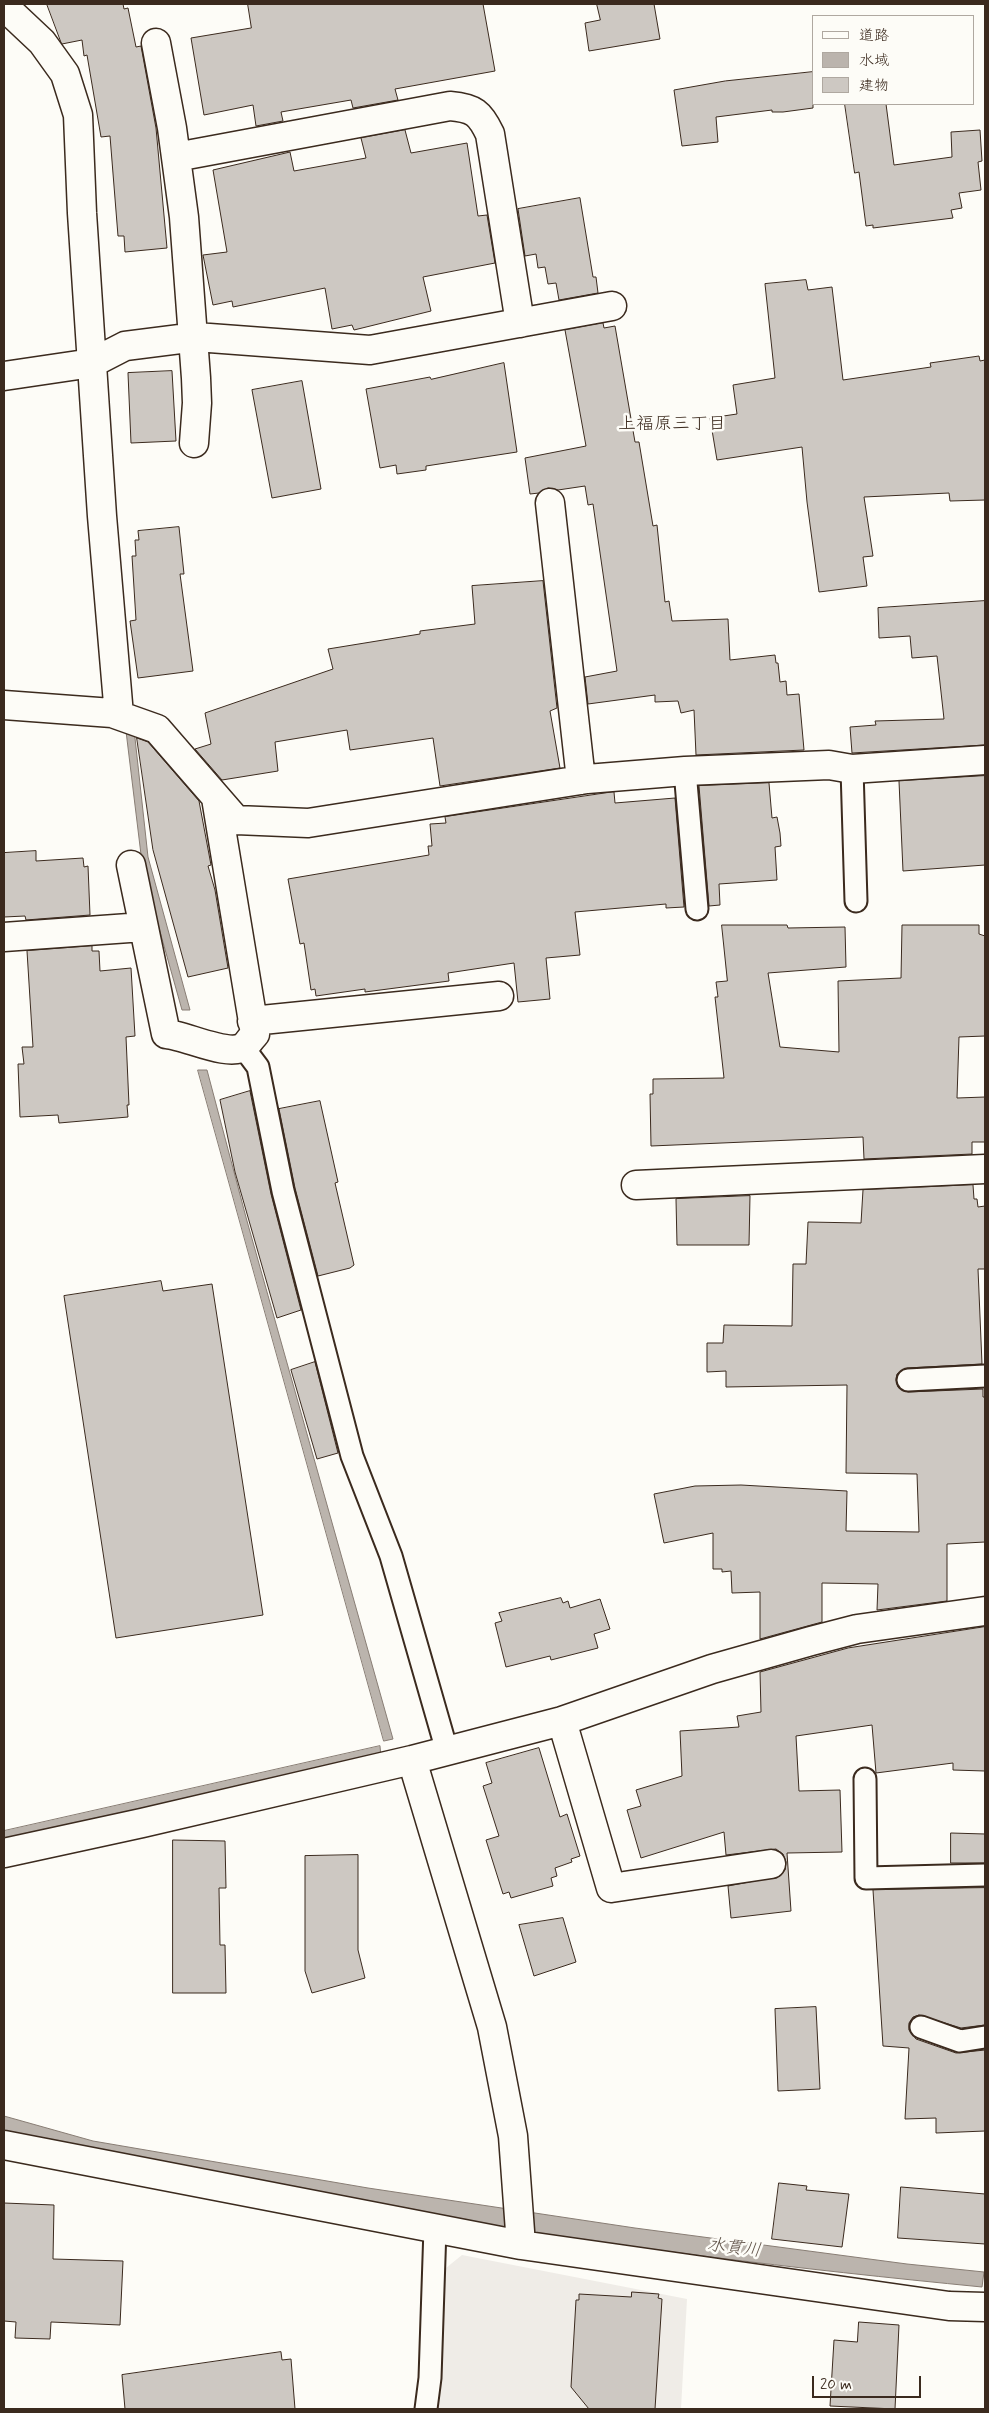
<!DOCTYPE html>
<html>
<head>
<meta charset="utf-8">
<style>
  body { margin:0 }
  #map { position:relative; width:989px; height:2413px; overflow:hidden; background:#fdfcf7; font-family:Mynerve,"Klee One",sans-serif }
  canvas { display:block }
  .frame { position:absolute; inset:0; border:5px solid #3b2a1e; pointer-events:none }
  .legend { position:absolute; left:812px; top:15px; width:162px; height:90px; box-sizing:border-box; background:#fdfcf7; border:1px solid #afa8a0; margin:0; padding:6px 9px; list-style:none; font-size:15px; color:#3b2a1e }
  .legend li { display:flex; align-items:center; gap:10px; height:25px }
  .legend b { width:25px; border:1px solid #afa8a0 }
  .scale { position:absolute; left:812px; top:2376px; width:109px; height:22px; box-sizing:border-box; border:2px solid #3b2a1e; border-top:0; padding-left:6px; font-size:15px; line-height:18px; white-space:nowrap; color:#3b2a1e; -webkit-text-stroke:4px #fdfcf7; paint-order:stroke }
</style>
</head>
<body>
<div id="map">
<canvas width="989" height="2413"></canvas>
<div class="frame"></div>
<ul class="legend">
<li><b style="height:6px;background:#fdfcf7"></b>道路</li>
<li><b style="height:14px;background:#bbb4ad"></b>水域</li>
<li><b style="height:14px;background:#cdc8c2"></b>建物</li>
</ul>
<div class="scale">20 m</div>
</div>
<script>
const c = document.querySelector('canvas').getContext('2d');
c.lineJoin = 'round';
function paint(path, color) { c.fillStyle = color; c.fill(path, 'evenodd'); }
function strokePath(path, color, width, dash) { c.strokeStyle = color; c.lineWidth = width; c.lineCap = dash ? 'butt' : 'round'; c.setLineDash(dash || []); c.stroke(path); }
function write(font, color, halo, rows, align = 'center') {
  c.font = font + ' Mynerve,"Klee One",sans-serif'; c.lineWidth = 5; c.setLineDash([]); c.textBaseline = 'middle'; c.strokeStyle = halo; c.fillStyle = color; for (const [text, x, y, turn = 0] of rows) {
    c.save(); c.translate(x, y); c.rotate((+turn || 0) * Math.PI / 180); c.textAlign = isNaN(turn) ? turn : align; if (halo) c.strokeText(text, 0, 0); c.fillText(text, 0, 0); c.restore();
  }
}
paint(new Path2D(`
  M462 2255 687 2299 681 2409H438L441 2384V2272Z`), '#efece7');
const water = new Path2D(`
  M134 729 148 857 190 1010H182L143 871 126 731Z
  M198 1070H207L247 1221 393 1739 384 1741Z
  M380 1746 381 1757 4 1841V1831Z
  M4 2116 93 2141 368 2188 635 2228 907 2264 984 2272 982 2287C798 2269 612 2247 429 2215 287 2191 146 2162 4 2135Z`);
paint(water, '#bbb4ad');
strokePath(water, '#887d74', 1);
const building = new Path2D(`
  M47 4H123L124 9 128 8 136 47 141 46 156 128 167 248 125 252 124 236H118L110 136 101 137 87 55 84 56 82 40 62 44Z
  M248 4H483L495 71 395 89 398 100 353 108 351 100 281 112 283 121 256 126 253 105 204 115 191 38 251 28Z
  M597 4H654L660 39 589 51 585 23 600 20Z
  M813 72V108L783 112H772V110L716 117 718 142 682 146 674 90 725 81Z
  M845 104H886L894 165 952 157 951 132 980 130 982 161 978 162 981 190 959 193 962 208 951 210 953 218 873 228V225L866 226 859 172 855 173Z
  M405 130 411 153 467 143 478 216 487 215 495 263 423 277 431 311 354 330 352 325 332 329 325 288 233 307 232 301 213 305 203 255 227 252 213 170 290 152 294 171 366 158 361 138Z
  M580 198 593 277H596L598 293 559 300 556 283 548 284 545 267 538 268 536 254 525 256 518 209Z
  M806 280 808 290 832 287 843 380 931 367 930 363 979 356 980 361 985 360V500L950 501 949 493 864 497 873 556 863 557 867 586 819 592 807 502 802 447 717 460 710 418 737 414 733 385 775 378 765 284Z
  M603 323 604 328 615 326 635 442H639L653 526 657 525 665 602 669 601 672 621 728 619 730 660 775 655 776 663H778L780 682 786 681 787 695 799 694 804 750 696 755 694 710 681 713 678 701 655 702V695L588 704 585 677 617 671 593 504 588 505 585 486 558 490 548 488 539 493 530 494 525 458 586 446 565 330Z
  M504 363 517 452 426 466V470L397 474 396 465 380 468 366 389 430 377 431 379Z
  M172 371 176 441 131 443 128 373Z
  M302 381 321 489 272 498 252 390Z
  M179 527 184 574H180L193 671 138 678 130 621 136 620 132 556H136L135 540H139L138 531Z
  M543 581 557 708 550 711 560 768 440 786 433 738 350 750 347 730 275 742 278 771 222 780 195 749 211 744 205 713 333 669 328 649 420 634V631L475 624 472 586Z
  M985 601V745L852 753 850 727 876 725 875 721 944 719 937 656 912 658 910 636 879 638 878 608Z
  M137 738 148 742 199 801 211 865 208 866 215 890 228 968 188 977 153 850Z
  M985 776V865L903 871 899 781Z
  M769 783 772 818 777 817 780 833 781 846 775 847 777 880 719 884 720 905 709 906 699 786Z
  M614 792 615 803 675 798 684 907 666 908V904L575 912 580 955 546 958 550 999 518 1002 514 963 448 973 449 981 365 992V989L316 996 315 989 311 990 304 943 300 944 288 879 429 855 428 846H432L430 824 446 823 445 817Z
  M36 851V861L83 858 84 867 88 866 90 915 26 920 25 916 4 917V853Z
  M722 925H787L788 928 845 927 846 967 768 973 780 1047 839 1052 838 981 901 978 902 925H979V934L985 936V1036L959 1037 957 1098 985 1097V1142H972V1154L864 1159 863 1137 651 1146 650 1094H653V1079L724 1078 715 997H718L716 982 727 981Z
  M92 946V951H99L100 971 131 968 135 1036 126 1037 129 1105H127L128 1117 59 1123 58 1115 20 1117 18 1064H24L22 1047H33L27 951Z
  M250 1091 271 1194 301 1310 277 1318 235 1172 220 1100Z
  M320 1101 338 1182 335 1183 354 1265 350 1268 318 1276 295 1188 279 1109Z
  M973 1185 974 1199H977L978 1207 985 1206V1269H978L982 1364 907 1368 897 1374 896 1380 898 1387 908 1392 983 1389V1397H985V1542L947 1544V1601L877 1610 878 1584 822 1583V1622L760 1639V1592L732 1593 731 1571 722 1572V1569H713V1533L664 1543 654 1494 695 1486 741 1485 847 1491 846 1531 919 1532 917 1474 846 1473 847 1385 726 1387V1371L707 1372V1343H723L724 1325 792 1326 793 1264H806L808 1222 861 1223 863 1190Z
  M750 1196 749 1245H677L676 1199Z
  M161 1281 163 1291 212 1284 263 1615 116 1638 64 1296Z
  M315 1362 338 1453 317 1459 291 1370Z
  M561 1598 563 1603 568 1601 570 1608 600 1599 610 1629 594 1634 598 1648 551 1660 550 1656 506 1667 495 1623 502 1621 499 1613Z
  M985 1627V1771L953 1770V1763L876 1773 872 1725 796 1736 799 1791 840 1790 842 1852 787 1853 791 1911 731 1918 728 1886 780 1876 785 1870 786 1862 783 1854 776 1849 726 1855 724 1832 641 1858 627 1810 641 1806 636 1790 682 1776 680 1731 739 1727 737 1716 761 1712 760 1672 848 1648Z
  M539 1748 560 1817 567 1814 580 1856 571 1859 572 1862 555 1868 557 1876 551 1878 553 1886 511 1898 509 1892 503 1894 486 1840 499 1836 483 1786 492 1783 486 1763Z
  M951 1833 985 1834V1863H951Z
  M173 1840 225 1841 226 1888H219L220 1945H225L226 1993H173Z
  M358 1855V1950L365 1978 312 1993 305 1971V1856Z
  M985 1888V2025L961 2028 919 2015 913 2017 909 2023V2030L916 2039 956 2053 985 2050V2131L936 2133V2118L905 2119 909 2048 883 2046 873 1890Z
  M563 1918 576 1962 534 1976 519 1925Z
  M816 2007 820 2089 778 2091 775 2009Z
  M779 2183 807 2186 806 2190 849 2194 842 2247 772 2239Z
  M901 2187 985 2194V2244L898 2238Z
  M4 2203 54 2205 53 2259 123 2261 120 2325 51 2322 50 2339 15 2338 16 2322 4 2321Z
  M632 2292 659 2294 658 2298 662 2299 655 2409H589L571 2387 576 2300H579V2294L631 2297Z
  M859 2322 899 2325 895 2409 830 2406 834 2340 857 2342Z
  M281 2352 282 2360 291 2359 295 2409H125L122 2375Z`);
paint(building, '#cdc8c2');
strokePath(building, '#3b2a1e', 1);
const lane = new Path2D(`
  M852 769 856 901
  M685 771 697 909
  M243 1047 258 1067 283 1191 352 1456 391 1556 447 1751
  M908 1380 985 1376
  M865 1779 866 1878 985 1875
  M921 2027 960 2041 985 2037
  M426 2409 430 2378 435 2228`);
const street = new Path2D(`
  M9 11 42 42 65 74 78 115 82 213 102 516 119 715
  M156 43 172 128 184 217 196 378 197 403 194 443
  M176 157 450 106C474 108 480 113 490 134L520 323
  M4 376 92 363 125 346 196 337 370 350 612 306
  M550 503 581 780
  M4 705 112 713 157 729 236 820 308 823 587 779 685 771 829 765 852 769 985 760
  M131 865 166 1034C185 1035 229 1058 245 1046 248 1043 251 1038 255 1034L216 798
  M4 937 143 927
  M252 1021 499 996
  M636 1185 985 1169
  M562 1721 611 1888 771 1864
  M412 1760 492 2027 513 2136 521 2245
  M4 1853 142 1823 412 1760 562 1721 712 1669 811 1641 857 1629 985 1611
  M4 2145 521 2245 949 2306 985 2307`);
strokePath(lane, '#3b2a1e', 25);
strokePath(street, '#3b2a1e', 31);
strokePath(lane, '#fdfcf7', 21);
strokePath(street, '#fdfcf7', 28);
write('18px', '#3b2a1e', '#fdfcf7', [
  ["上福原三丁目",672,425]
]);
write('italic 18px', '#615349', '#fdfcf7', [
  ["水貫川",734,2249,7]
]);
</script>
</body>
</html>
